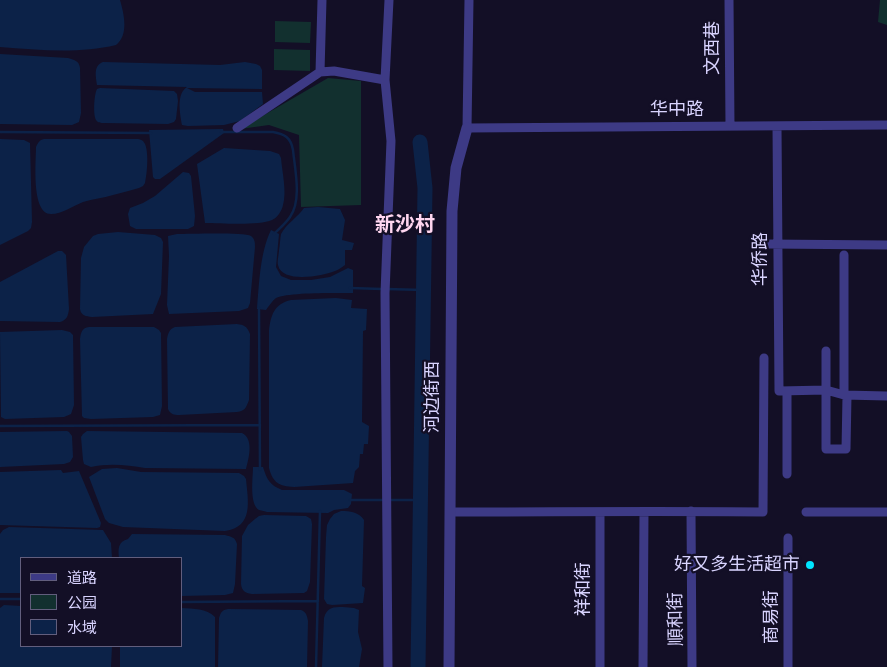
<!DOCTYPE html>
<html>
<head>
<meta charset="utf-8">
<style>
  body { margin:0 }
  #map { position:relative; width:887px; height:667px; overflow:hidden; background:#130f26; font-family:Raleway,"Noto Sans SC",sans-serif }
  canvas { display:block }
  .legend { position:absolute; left:20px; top:557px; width:162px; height:90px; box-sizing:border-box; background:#130f26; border:1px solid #625e7d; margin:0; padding:6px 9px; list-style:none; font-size:15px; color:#d9d4ff }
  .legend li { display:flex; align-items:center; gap:10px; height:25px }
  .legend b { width:25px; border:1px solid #625e7d }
</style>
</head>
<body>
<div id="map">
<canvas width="887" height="667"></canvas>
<ul class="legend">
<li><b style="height:6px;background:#3d3a85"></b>道路</li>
<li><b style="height:14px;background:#12302f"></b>公园</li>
<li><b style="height:14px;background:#0c2248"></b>水域</li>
</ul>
</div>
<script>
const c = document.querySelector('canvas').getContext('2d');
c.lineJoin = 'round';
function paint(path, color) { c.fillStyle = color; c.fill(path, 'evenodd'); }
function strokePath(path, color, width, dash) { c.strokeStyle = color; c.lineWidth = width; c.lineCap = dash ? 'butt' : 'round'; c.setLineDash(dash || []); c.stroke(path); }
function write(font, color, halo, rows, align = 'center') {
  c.font = font + ' Raleway,"Noto Sans SC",sans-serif'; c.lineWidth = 4.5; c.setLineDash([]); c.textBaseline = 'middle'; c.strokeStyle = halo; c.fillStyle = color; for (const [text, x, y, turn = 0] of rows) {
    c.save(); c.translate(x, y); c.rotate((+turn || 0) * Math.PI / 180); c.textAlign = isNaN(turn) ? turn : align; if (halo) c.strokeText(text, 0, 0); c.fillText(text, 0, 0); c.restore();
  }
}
paint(new Path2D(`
  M880 0H887V25L878 22Z
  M275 21 311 22 310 43 275 42Z
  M274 49 310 50V71L274 70Z
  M328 78 361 81V205L301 207 299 135 269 125 240 129Z`), '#12302f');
paint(new Path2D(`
  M0 0H120C124 14 129 35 116 45 79 54 38 50 0 47Z
  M0 54 68 58C75 60 79 61 80 68L81 113 79 122 72 125 0 124Z
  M103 62 220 65 245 62 256 64 260 66 262 70V89L187 88 195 92H262L263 104 240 121 224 125 188 126 182 125C180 113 176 94 187 87L97 85C96 76 93 66 103 62Z
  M100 88 174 91 177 94 178 101 176 119 174 122 168 124 104 123C101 123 98 123 96 120 93 114 94 95 97 89Z
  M223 129 224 133 160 179H155L153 177 149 130Z
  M0 139 24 140 30 143 32 222 31 228 28 231 0 245Z
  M44 139H138C142 140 143 140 145 144 149 153 147 174 145 183L143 186 139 188C131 190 122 193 113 195 103 198 93 199 83 202 73 206 62 214 51 214 31 214 36 161 36 147 38 143 39 140 44 139Z
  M224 148 270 151 279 154 281 158C282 171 287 192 283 205 282 211 277 218 272 220 259 226 220 223 205 223L197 164Z
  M183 172 189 173 191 176 195 216 194 226 188 229H136L130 226 128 214 130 208 143 203 155 196Z
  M318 207 340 209 345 220 342 240 354 243 352 250H345V265C342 267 338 270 335 271 323 276 282 284 278 265 277 261 279 254 279 250 280 245 280 239 281 234 286 224 298 217 304 208Z
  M271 230 279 234 276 267 281 276 291 280H311L330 277 348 268 353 270V293C337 293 288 292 276 298 272 301 269 306 266 310L257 309C259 285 260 252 271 230Z
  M118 232 155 235 161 238 163 242 161 294 153 314 92 317C86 316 81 316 80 309L81 258 84 247 93 236 98 234Z
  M177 234C189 234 244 232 251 236 255 239 255 243 255 247L250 303 248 308 239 311 169 314 167 305 169 256 168 236Z
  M58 251H62L66 255 69 309C68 316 67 320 60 322L0 321V282Z
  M336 298 352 300 351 308 367 309 366 330 363 331 362 422 369 426 368 444H364L363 454H360L359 467 355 471 353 483 294 487C279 486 273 483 269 468V330C271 315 274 304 291 300Z
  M237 324C244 325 247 326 250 334L249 400C246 408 245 411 237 412L179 415C174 415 170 414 168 409L167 339C168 334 169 329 175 327Z
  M89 327H154L159 330 161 333 162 406 160 415 153 417 91 419 84 418 82 416 80 339C81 332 82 328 89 327Z
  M62 330 70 332 73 335 74 405 71 414 64 417 5 419 1 417 0 332Z
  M67 431 69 432 72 436 73 457 70 462 64 464 0 467V432Z
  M87 431 242 433C254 439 249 458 246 469L145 468C128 465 108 463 91 467L84 464 83 460 81 437 83 434Z
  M253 467H263C267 480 270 485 282 490H344L352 494 351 504 348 508 334 510 328 513 267 512C265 511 262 511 259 510 249 504 253 477 253 467Z
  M117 468 141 472 239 473 244 476 246 479C248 501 254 527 225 531L123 527 109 523 105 519 89 477 102 469Z
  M61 470 63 473 79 471 101 523 100 527 97 528 0 525V472Z
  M341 511C350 511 359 512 364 520L362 586 365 588 363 603 332 605 327 604 324 599 326 537 327 525 330 519 334 514Z
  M264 515 306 516 311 519 312 524 310 582 307 591 304 593 252 594C245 593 242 591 241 584L242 536 248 525 255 519 259 516Z
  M9 527 103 530 111 543 112 558H21V593H0V534L3 530Z
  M132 534 225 535C232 537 235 537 237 544L235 584 233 593 225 595 181 596V558H119C118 548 118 542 128 539Z
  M4 605 21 606V646H112L111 667H0V608Z
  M343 607 354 608 359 610 358 632 362 649 359 667H322L324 618C327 607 333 607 343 607Z
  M181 608C194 609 206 608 215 617V667H120V646H181Z
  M228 609 301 610C306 612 307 615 308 621L307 667H218L219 618C221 612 222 610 228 609Z`), '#0c2248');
strokePath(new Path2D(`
  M0 132 151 133
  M221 132H273C285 134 291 138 293 150 295 170 302 200 290 217 286 223 279 229 274 234
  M350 288 382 289
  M387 289 423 290
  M259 308 260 470
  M0 426 260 425
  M350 500H384
  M390 500H421
  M0 599H21
  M181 602 318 601
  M316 667 320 511`), '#0c2248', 2.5);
strokePath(new Path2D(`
  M418 667 425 188 420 142`), '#0c2248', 15);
strokePath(new Path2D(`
  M469 0 467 128 887 125
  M729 0 730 126
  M320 72 334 71 385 80
  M777 126 779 391 826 390 844 395 887 396
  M237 128 320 72 322 0
  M768 244 887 245
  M826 351V449H846L847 396
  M844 395V255
  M787 474V391
  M691 511 692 667
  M450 512C554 512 659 511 763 512L764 358
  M806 512H887
  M788 538V667
  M388 667 385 293 391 141 385 80 389 0
  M600 667V512
  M643 667 644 512`), '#3d3a85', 9);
strokePath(new Path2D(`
  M449 667 452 211 456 168 467 128`), '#3d3a85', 11);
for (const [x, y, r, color] of [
  [810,565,5,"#00e5ff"]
]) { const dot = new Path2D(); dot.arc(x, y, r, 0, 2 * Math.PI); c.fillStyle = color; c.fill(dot); strokePath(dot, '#130f26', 2); }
write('18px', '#d9d4ff', '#130f26', [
  ["文西巷",713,48,-90],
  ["华中路",677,110],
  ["华侨路",761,259,-90],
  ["河边街西",433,397,-90],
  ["祥和街",584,589,-90],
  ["商易街",772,617,-90],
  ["順和街",676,619,-91]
]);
write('18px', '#d9d4ff', '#130f26', [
  ["好又多生活超市",800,565]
], 'right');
write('bold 20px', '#ffd6f0', '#130f26', [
  ["新沙村",405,225]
]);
</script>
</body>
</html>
